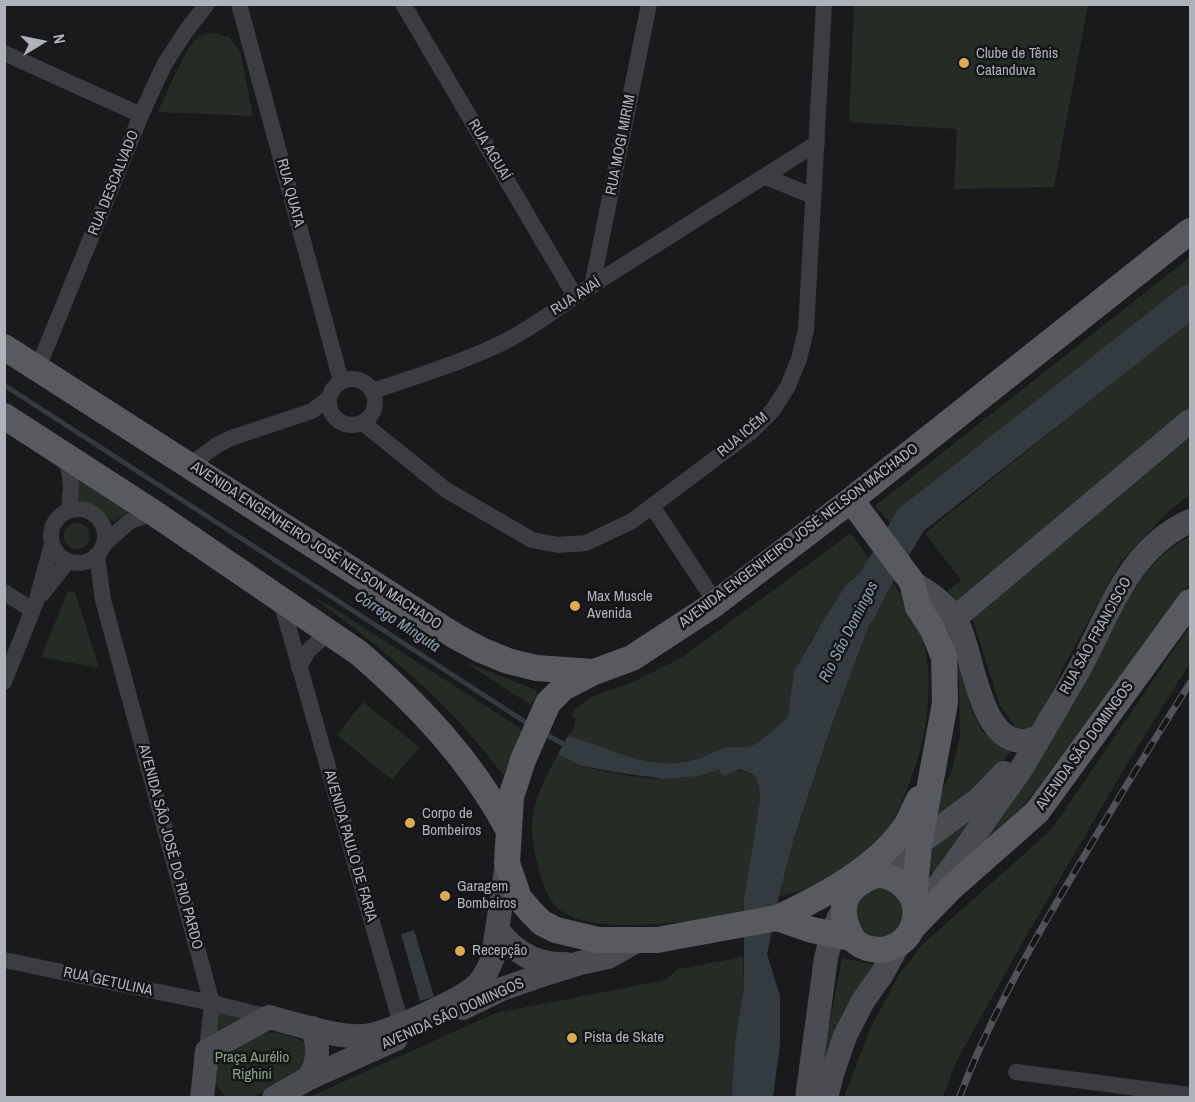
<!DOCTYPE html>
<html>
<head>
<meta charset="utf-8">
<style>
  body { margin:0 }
  #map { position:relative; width:1195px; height:1102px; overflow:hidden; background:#1a1a1c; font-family:"Archivo Narrow",sans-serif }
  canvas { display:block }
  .frame { position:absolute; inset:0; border:6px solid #aeb2ba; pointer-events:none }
  .north { position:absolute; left:12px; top:12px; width:60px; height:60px; -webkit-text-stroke:4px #151517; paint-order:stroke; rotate:80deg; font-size:16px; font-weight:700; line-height:24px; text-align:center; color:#aeb2ba }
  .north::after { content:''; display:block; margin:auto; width:21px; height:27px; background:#aeb2ba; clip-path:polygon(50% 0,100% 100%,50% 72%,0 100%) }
</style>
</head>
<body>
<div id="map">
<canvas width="1195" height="1102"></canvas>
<div class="frame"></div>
<div class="north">N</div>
</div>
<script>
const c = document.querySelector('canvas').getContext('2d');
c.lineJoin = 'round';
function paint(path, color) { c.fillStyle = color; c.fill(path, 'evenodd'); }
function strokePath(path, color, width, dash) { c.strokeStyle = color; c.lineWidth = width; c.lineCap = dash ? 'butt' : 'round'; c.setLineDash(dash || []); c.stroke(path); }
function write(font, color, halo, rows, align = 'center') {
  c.font = font + ' "Archivo Narrow",sans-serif'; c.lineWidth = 5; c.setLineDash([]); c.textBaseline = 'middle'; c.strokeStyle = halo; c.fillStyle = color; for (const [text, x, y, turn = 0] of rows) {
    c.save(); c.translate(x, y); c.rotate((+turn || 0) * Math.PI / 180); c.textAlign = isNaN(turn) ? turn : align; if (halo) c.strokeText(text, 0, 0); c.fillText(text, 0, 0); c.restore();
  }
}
paint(new Path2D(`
  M854 5H1088L1054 187 954 189 957 129 849 122Z
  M215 33 229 37 240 51 253 116 158 112C165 97 187 43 200 36 204 34 211 34 215 33Z
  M1190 257V292L891 524 875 506Z
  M1190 320V412L957 601 948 591 961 580 925 533Z
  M1190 437V494L1167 513 1121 561 1065 664 1037 724 1029 729 1016 728 1000 705 972 617Z
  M78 478 130 510 114 522C102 512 95 502 78 504Z
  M64 536a13 13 0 1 1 26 0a13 13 0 1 1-26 0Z
  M851 533 872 563 846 585 812 638 794 671 788 717C778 725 763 741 751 746 742 749 733 745 724 748 712 752 702 759 689 761 647 771 607 746 568 736L572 732 576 720 572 715 575 709 591 697 635 681 681 658Z
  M1190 537V583L1026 803 980 849C986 837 992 824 999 812 1021 776 1049 743 1072 707 1107 653 1128 565 1190 537Z
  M887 577C897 588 910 604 916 618 939 675 928 737 906 792 898 811 885 841 869 855 847 874 807 892 779 896L794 838 832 724Z
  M68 591 75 592 99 668 41 657Z
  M311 596 330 606 520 728 522 734 503 775C449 701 384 650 311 596Z
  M939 616 949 635 971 708 982 731 1011 751 984 785 928 827 933 806 950 776 960 737 959 680 952 650Z
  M1190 626V663L1130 759 1025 938 956 1062 943 1097H844L870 1029 899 975 922 945 1051 830Z
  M465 662 536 690 537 695 531 705Z
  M363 702 419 747 392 780 337 735Z
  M558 754C564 757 571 762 578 765 596 771 647 780 666 779 698 778 723 763 754 775L759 786 760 800 744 899V914C701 919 594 938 560 910 548 901 542 880 538 866 525 816 535 797 558 754Z
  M986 802 933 879 924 850Z
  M884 883 904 904C904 910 904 919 902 925 893 942 875 937 861 932L853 899Z
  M743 957 744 987 735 1043 732 1090 733 1097 307 1098 496 1013 665 980 678 969Z
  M842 958 875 965C852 996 836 1028 822 1063Z
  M215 1009 249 1020 213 1038Z
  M257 1032C277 1032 296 1034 311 1048L304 1067 267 1091 250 1097 225 1096C214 1085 212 1073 210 1058Z`), '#252c25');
paint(new Path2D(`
  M872 563 887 577 832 724 794 838 779 896 767 954 780 996V1044L773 1097H733L732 1090 735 1043 744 987V899L760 800 759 786 754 775 740 769 724 776 719 770 697 776 665 779 614 772 578 765 558 754 568 736C607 746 647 771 689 761 702 759 712 752 724 748 733 745 742 749 751 746 764 740 777 726 788 717L794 671 824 619 846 585Z
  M414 930 434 997 420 1001 401 934Z`), '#333b41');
strokePath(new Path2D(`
  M4 385 530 725
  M543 733 569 747`), '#333b41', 5);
strokePath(new Path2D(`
  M859 611 871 587 911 520 1190 301`), '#333b41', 33);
strokePath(new Path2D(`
  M239 4 341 381
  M403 4 575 296
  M4 53 141 115
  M766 177 813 196
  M592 286 649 4
  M37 370 141 115 164 65 186 31 207 4
  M329 402a23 23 0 1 1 46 0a23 23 0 1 1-46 0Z
  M373 391C416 376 461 363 502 343 528 330 552 313 575 296L817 143
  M363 423 446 490 532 540 558 545 586 543 632 521 752 431 773 410 788 386 799 359 806 330 824 4
  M67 455 71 487 69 510
  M190 465 217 445 231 438 312 411 329 398
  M652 506 716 603
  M51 536a27 27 0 1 1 54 0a27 27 0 1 1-54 0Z
  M103 545 130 521 154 513
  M97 555 103 600 212 1003 207 1051
  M4 592 32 610
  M42 594 68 561
  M280 598 401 1024
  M299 667 308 651 328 633
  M4 682 37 599 52 544
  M4 960 212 1003 269 1017
  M1016 1072 1190 1095`), '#3c3d41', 16);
strokePath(new Path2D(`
  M912 582C927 592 943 601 954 617 973 645 976 738 1021 741 1026 742 1033 738 1039 737
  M955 618 1190 421
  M878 874 979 799 1004 773
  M928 899C951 871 971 840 992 810 1003 794 1016 778 1026 761 1042 732 1060 704 1076 675 1109 617 1125 551 1190 521
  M497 929C514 952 537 966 566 964
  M463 1008 502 989 545 974 580 963 608 957 636 941
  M309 1078C319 1061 320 1046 312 1028
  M202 1098 207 1051 269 1017C296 1024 338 1038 364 1036 386 1034 462 1000 477 985 485 977 489 968 493 957L507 863
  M274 1098 309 1078 396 1039
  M807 1098 826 958 832 935 839 917
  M826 1098 832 1074 845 1036 863 1001 882 974 898 945`), '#4a4c51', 24);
strokePath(new Path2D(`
  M4 347 455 636 481 650 508 661 536 668 594 672 632 658 716 603 851 500 1190 231
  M4 416 154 513 359 653C418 704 471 760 508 829
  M851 500 912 582 918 607 933 630 944 657 945 703 919 845 914 900
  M594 672 563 688 548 703 523 760 511 797 507 863 519 898 531 912 542 923 556 930 598 940H657L777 918 812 930 851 938
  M878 874C940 886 917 962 867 948 860 946 853 941 850 934 835 903 848 885 878 874Z
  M777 918C822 897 880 867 907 824 911 816 915 807 919 799
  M914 926 951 888 1037 812 1190 602`), '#585a5f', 26);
const rail = new Path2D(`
  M959 1098C987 1025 1025 956 1064 890 1105 820 1147 751 1190 683`);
strokePath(rail, '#515358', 7);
strokePath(rail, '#151517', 4.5, [14]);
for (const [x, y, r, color] of [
  [964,63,6,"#dfab4f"],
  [575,606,6,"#dfab4f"],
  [410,823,6,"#dfab4f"],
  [445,896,6,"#dfab4f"],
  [460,951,6,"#dfab4f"],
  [572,1038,6,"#dfab4f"]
]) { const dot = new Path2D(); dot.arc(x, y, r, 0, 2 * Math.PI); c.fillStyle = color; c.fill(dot); strokePath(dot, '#151517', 2); }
write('15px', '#aeb2ba', '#151517', [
  ["Clube de Tênis",976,54],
  ["Catanduva",976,71],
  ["Max Muscle",587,597],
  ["Avenida",587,614],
  ["Corpo de",422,814],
  ["Bombeiros",422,831],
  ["Garagem",457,887],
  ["Bombeiros",457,904],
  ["Recepção",472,951],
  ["Pista de Skate",584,1038]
], 'left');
write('15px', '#aeb2ba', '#151517', [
  ["RUA MOGI MIRIM",621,145,-79],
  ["RUA AGUAÍ",489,150,59],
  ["RUA DESCALVADO",114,183,-68],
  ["RUA QUATA",290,193,75],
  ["RUA AVAÍ",576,297,-33],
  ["RUA ICÉM",743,435,-40],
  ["AVENIDA ENGENHEIRO JOSÉ NELSON MACHADO",799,536,-37],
  ["AVENIDA ENGENHEIRO JOSÉ NELSON MACHADO",316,546,33],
  ["RUA SÃO FRANCISCO",1096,636,-61],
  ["AVENIDA SÃO DOMINGOS",1085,746,-54],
  ["AVENIDA PAULO DE FARIA",350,846,74],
  ["AVENIDA SÃO JOSÉ DO RIO PARDO",170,847,75],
  ["RUA GETULINA",108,982,12],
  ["AVENIDA SÃO DOMINGOS",453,1014,-24]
]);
write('15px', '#88a388', '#151517', [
  ["Praça Aurélio",252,1058],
  ["Righini",252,1075]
]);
write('italic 16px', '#8aa0b1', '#151517', [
  ["Córrego Minguta",397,622,33],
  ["Rio São Domingos",849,632,-63]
]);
</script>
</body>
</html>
